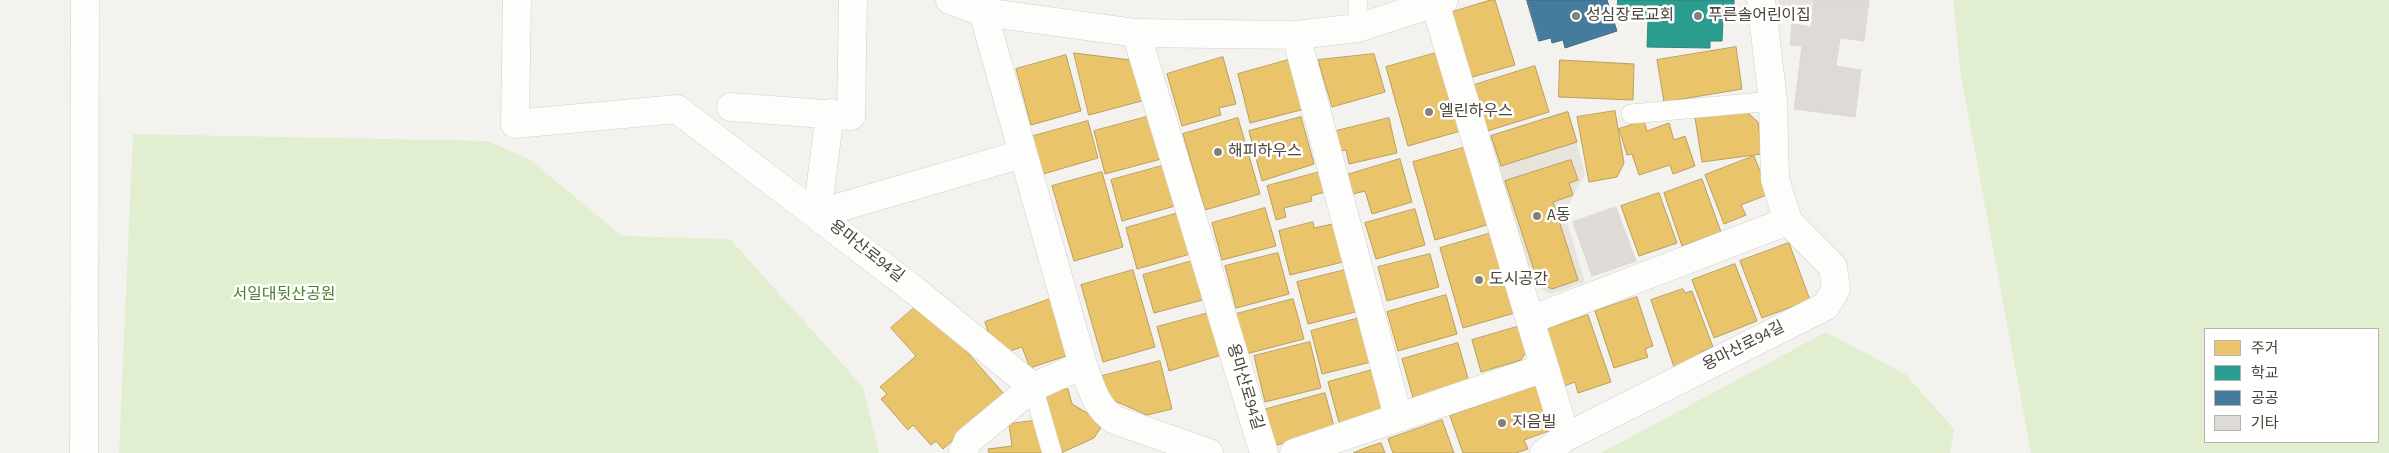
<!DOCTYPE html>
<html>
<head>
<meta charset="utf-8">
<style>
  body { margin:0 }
  #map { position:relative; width:2389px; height:453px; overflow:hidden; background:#f4f2ee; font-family:"Source Sans 3","Noto Sans KR",sans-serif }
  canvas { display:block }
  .legend { position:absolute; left:2204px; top:328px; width:175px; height:115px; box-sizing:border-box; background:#fff; border:1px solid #b7b4b0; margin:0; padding:6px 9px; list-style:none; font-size:15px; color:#4b4439 }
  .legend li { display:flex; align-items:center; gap:10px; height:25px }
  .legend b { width:25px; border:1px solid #b7b4b0 }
</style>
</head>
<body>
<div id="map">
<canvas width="2389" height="453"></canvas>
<ul class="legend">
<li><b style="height:14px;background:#e9c46a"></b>주거</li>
<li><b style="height:14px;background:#2a9d8f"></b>학교</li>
<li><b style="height:14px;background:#457b9d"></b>공공</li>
<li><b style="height:14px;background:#dedbd6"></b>기타</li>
</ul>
</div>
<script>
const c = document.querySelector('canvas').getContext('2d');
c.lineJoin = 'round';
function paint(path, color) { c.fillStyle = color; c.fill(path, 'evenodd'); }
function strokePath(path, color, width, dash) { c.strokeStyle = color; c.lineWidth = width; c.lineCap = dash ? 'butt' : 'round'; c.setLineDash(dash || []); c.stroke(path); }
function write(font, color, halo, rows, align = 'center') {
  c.font = font + ' "Source Sans 3","Noto Sans KR",sans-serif'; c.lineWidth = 5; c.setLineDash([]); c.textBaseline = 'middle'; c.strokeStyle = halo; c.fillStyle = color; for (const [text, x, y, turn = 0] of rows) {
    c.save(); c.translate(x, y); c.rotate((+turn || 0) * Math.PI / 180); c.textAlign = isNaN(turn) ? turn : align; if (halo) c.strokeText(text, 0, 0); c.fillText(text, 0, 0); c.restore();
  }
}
paint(new Path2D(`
  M1568 110 1585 174 1564 213 1585 282 1551 294 1533 284 1487 136Z`), '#e7e4dc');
paint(new Path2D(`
  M1953 0H2389V453H2031L1961 76ZM2205 329H2378V442H2205Z
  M133 134 487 141 529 159 622 236 730 239 863 387 879 453H119Z
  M1826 332 1905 374 1954 429 1950 453H1601Z`), '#e1eecf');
paint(new Path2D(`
  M1779 0H1813L1809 23 1776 19Z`), '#e6e3df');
const homes = new Path2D(`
  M1491 0H1495L1515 65 1469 78 1449 13Z
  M1736 47 1742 89 1664 102 1657 60Z
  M1074 53 1139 61 1149 99 1089 115Z
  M1436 53 1464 130 1408 146 1386 67Z
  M1374 54 1385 92 1332 107 1318 60Z
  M1066 55 1081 111 1031 125 1016 69Z
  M1223 57 1236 104 1219 108 1221 115 1182 126 1167 74Z
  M1292 59 1305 109 1250 123 1238 74Z
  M1560 60 1634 64 1633 100 1559 97Z
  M1535 66 1549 112 1484 132 1471 86Z
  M1615 111 1624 163 1617 177 1589 182 1577 117Z
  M1746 111 1758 122 1762 154 1702 162 1695 118Z
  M1568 112 1577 142 1501 166 1491 136Z
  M1154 115 1165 158 1105 174 1094 131Z
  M1301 117 1314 164 1262 181 1249 131Z
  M1238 118 1260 194 1205 210 1183 134Z
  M1389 118 1397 153 1349 164 1346 150 1341 151 1336 131Z
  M1088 121 1098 158 1040 175 1030 137Z
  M1644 121 1647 131 1669 123 1674 140 1685 136 1695 166 1673 174 1670 165 1639 175 1632 154 1627 155 1619 129Z
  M1466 147 1487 225 1435 240 1413 162Z
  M1754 156 1769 194 1741 205 1746 215 1724 224 1705 175Z
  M1400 159 1412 202 1372 214 1365 191 1349 195 1343 176Z
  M1571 160 1578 180 1569 183 1573 195 1553 202 1578 280 1552 289 1538 282 1505 181Z
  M1169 164 1175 206 1122 221 1111 180Z
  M1102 172 1123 247 1074 261 1052 186Z
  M1320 172 1325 192 1311 196 1312 201 1284 208 1286 217 1276 220 1267 186Z
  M1702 179 1721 232 1682 246 1664 193Z
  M1659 193 1677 243 1639 256 1621 206Z
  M1265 208 1276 246 1222 260 1212 223Z
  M1415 209 1425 245 1376 259 1365 223Z
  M1182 212 1194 253 1137 269 1126 228Z
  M1313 222 1314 228 1337 223 1347 261 1290 275 1279 231Z
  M1495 232 1518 312 1463 328 1440 248Z
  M1789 243 1810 300 1762 318 1740 261Z
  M1278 253 1289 294 1236 308 1225 266Z
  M1430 254 1439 287 1387 301 1378 267Z
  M1199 259 1210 298 1154 313 1143 275Z
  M1735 264 1757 321 1714 338 1692 280Z
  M1353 268 1363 310 1308 324 1297 282Z
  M1133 270 1155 347 1103 362 1081 285Z
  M1683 289 1685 293 1692 291 1713 347 1701 352 1703 357 1674 367 1651 300Z
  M1446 295 1457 334 1398 351 1387 312Z
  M1637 297 1653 346 1645 349 1648 357 1614 368 1595 311Z
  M1053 298 1072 354 1030 368 1022 347 1007 352 989 335 985 322Z
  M1293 299 1304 339 1246 354 1236 314Z
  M922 301 1005 395 943 449 936 441 931 445 913 425 908 430 881 399 887 394 880 387 916 356 891 328Z
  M1212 312 1225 354 1169 371 1157 327Z
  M1588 315 1611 382 1578 393 1575 382 1564 386 1545 330Z
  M1363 317 1375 361 1322 374 1311 331Z
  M1520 326 1527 351 1521 360 1481 372 1472 340Z
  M1310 342 1321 388 1265 402 1254 356Z
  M1458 343 1469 382 1413 398 1402 359Z
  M1160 361 1172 409 1147 415 1108 398 1102 376Z
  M1376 369 1388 413 1340 426 1328 382Z
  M1538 385 1554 429 1524 440 1528 449 1516 453H1463L1450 416Z
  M1068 389 1072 404 1104 423 1094 438 1061 453 1044 395Z
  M1325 393 1335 430 1273 446 1263 410Z
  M1040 420 1045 453H989L988 449 1012 446 1009 424Z
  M1442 420 1454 453H1393L1388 439Z
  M1381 443 1385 453H1353L1365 448Z`);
paint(homes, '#e9c46a');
strokePath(homes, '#ba9e5b', 1);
const schools = new Path2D(`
  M1618 0H1734V19H1723L1722 41H1710V48L1647 47 1648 20 1617 19Z`);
paint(schools, '#2a9d8f');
strokePath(schools, '#348275', 1);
const public = new Path2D(`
  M1527 0H1607L1617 31 1565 48 1563 40 1552 43 1551 38 1539 41Z`);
paint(public, '#457b9d');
strokePath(public, '#476a7f', 1);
const building = new Path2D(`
  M1814 0H1869L1864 41 1840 38 1836 66 1861 70 1855 117 1794 109 1802 46 1790 45 1792 24 1811 27Z
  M1616 207 1636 261 1592 276 1573 222Z`);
paint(building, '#dedbd6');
strokePath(building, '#dcd9d4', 1);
const lane = new Path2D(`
  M1358 0V28
  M1631 114 1773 101
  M1033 387 1052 453`);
const street = new Path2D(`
  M517 0 515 124 677 109 913 289 1033 387
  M950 0 983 12 1136 33 1296 35 1358 28 1444 0
  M977 0 983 12 1083 365C1091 386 1095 407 1115 420L1209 453
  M1435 3 1530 320 1788 221
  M1136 33 1264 453
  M1296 35 1398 416
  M731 107 851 116 853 0
  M817 214 1022 154
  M817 214 830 113
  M1530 320 1566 437
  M84 453 85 0
  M963 453 968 441 1033 387 1083 365
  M1294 453 1544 368
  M1544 453 1566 437 1826 306 1836 289 1833 267 1788 221 1775 179 1773 101 1761 0`);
strokePath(lane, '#d2d0cb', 20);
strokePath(street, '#d2d0cb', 29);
strokePath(lane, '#fdfdfc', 19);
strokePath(street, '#fdfdfc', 28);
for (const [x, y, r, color] of [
  [1576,16,5,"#868178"],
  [1698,16,5,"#868178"],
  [1429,112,5,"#868178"],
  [1218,152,5,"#868178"],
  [1537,216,5,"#868178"],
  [1479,280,5,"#868178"],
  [1502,423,5,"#868178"]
]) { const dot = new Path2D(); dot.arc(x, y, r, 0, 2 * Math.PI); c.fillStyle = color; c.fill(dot); strokePath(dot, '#fff', 2); }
write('16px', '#4b4439', '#fff', [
  ["성심장로교회",1586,16],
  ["푸른솔어린이집",1708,16],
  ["엘린하우스",1439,112],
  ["해피하우스",1228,152],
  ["A동",1547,216],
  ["도시공간",1489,280],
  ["지음빌",1512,423]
], 'left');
write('16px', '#4b4439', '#fff', [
  ["용마산로94길",866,252,38],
  ["용마산로94길",1744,347,-27],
  ["용마산로94길",1244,387,73]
]);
write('16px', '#4a7f2a', '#fff', [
  ["서일대뒷산공원",284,295]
]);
</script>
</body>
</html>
